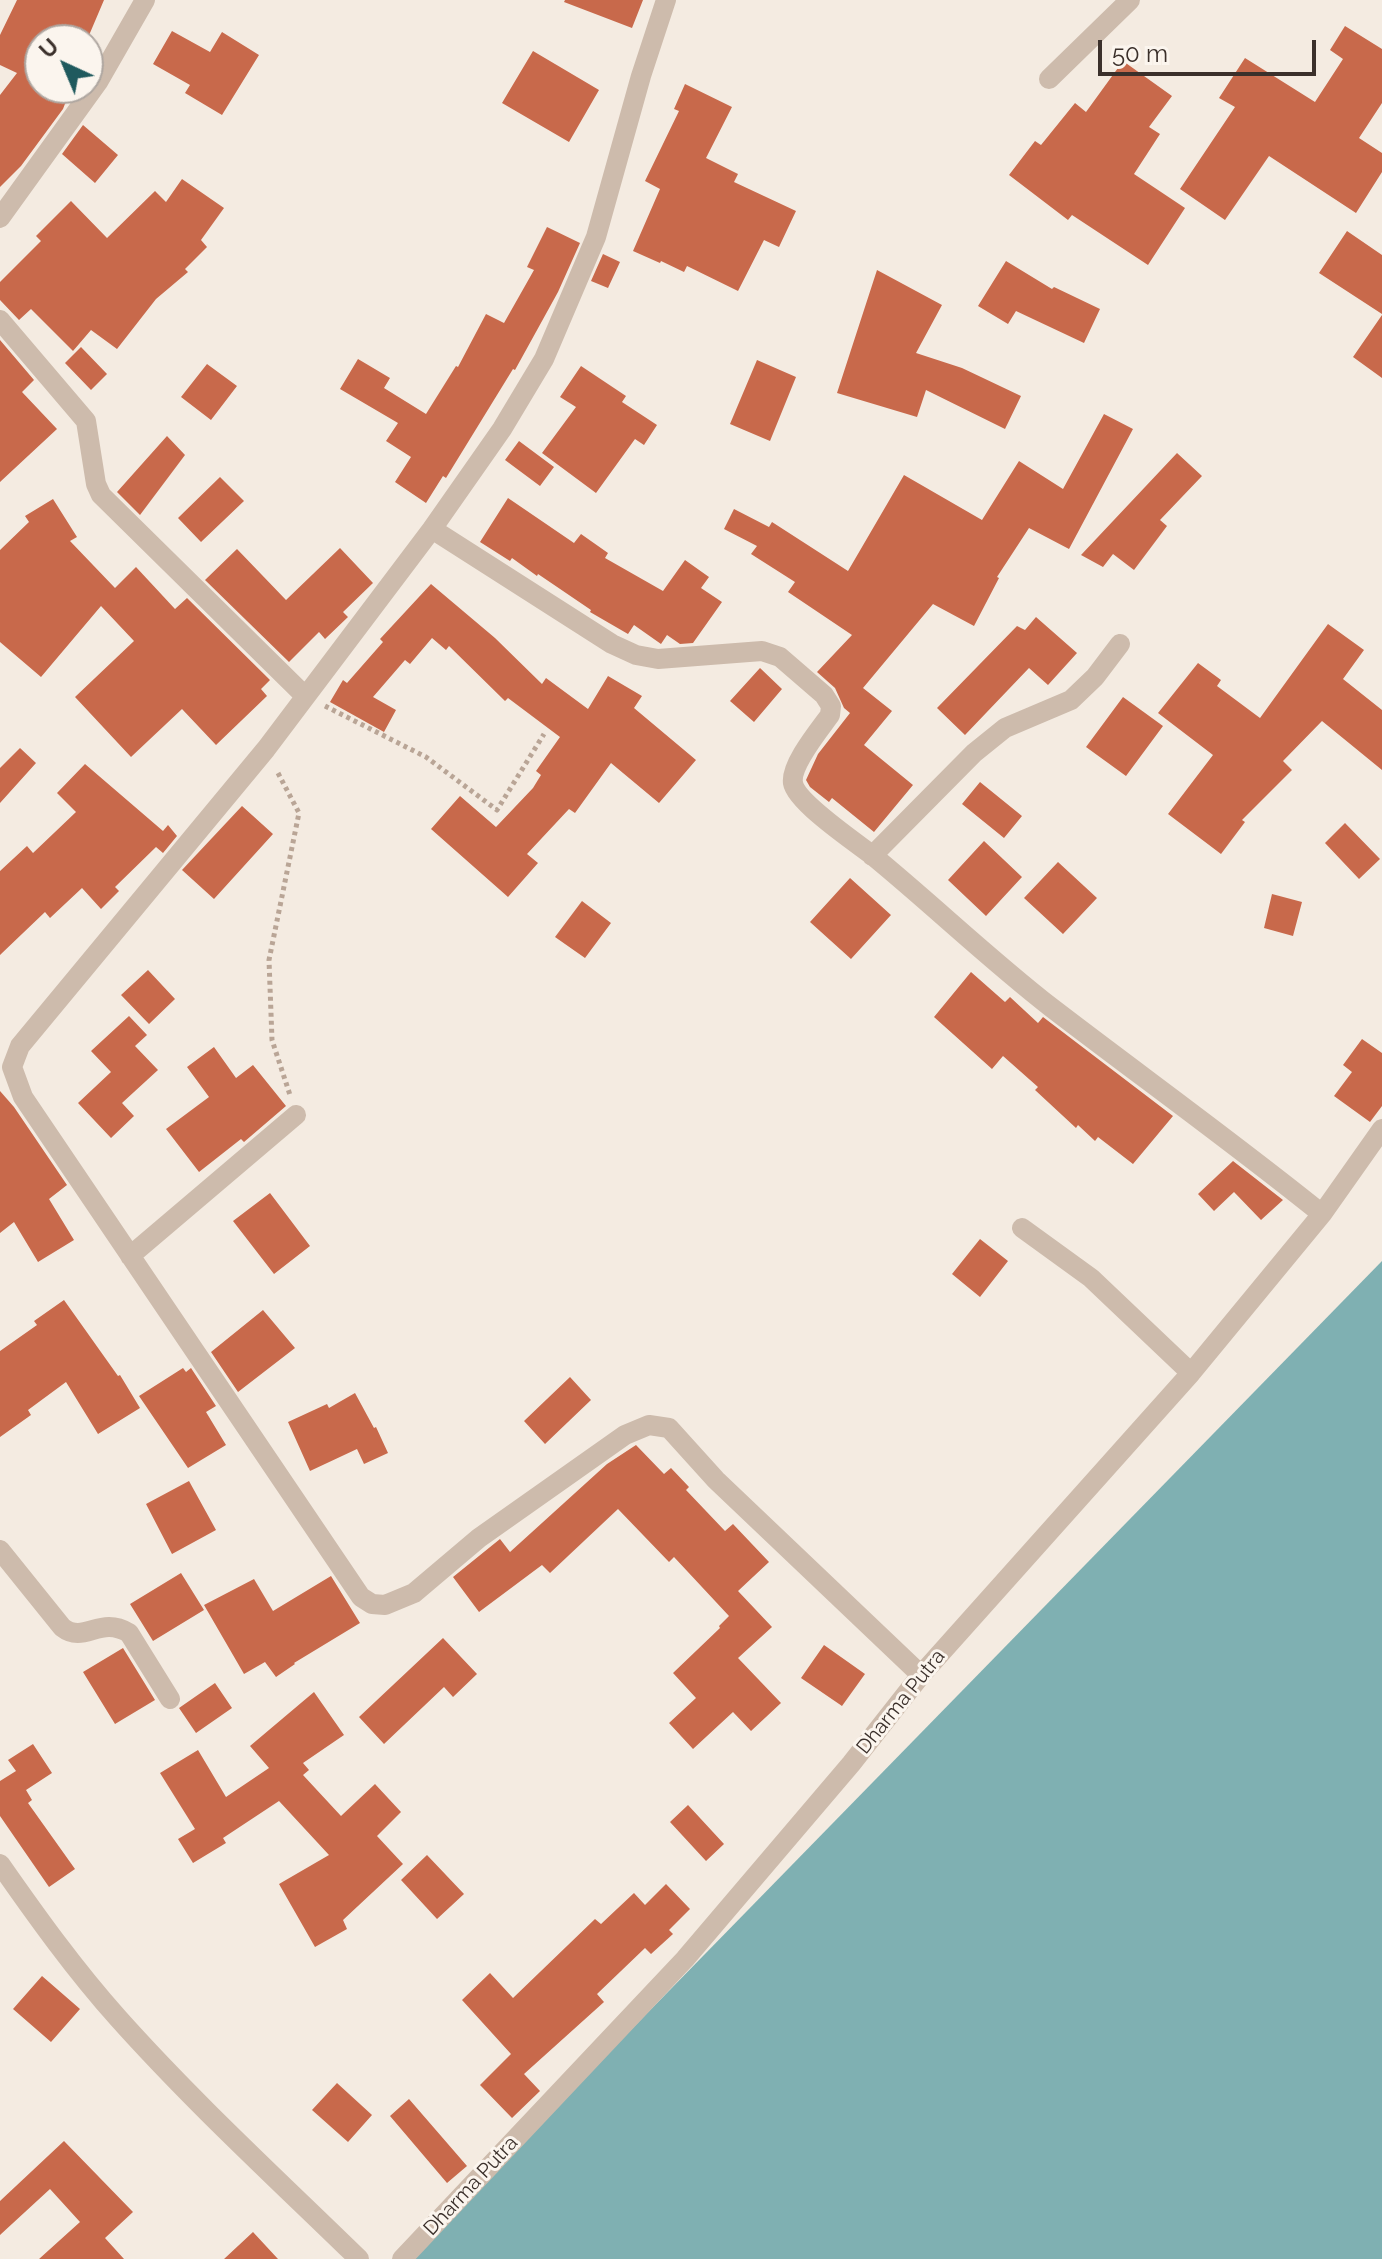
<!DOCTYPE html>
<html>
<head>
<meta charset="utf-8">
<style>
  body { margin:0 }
  #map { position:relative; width:1382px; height:2259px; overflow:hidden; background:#f4ebe1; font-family:Raleway,sans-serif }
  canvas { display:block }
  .north { position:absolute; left:24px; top:24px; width:80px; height:80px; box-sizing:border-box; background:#fbf5ee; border:2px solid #aea6a0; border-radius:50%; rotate:316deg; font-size:22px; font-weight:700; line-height:32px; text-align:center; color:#3b302b }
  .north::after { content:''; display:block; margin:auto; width:28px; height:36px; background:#1f5a5e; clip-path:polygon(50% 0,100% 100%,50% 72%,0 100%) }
  .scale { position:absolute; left:1098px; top:40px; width:218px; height:36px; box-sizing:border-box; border:4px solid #3b302b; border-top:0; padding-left:10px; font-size:24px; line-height:28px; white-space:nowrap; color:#3b302b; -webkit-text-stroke:6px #fbf5ee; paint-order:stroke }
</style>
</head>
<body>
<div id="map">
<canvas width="1382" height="2259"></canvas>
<div class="north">U</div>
<div class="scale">50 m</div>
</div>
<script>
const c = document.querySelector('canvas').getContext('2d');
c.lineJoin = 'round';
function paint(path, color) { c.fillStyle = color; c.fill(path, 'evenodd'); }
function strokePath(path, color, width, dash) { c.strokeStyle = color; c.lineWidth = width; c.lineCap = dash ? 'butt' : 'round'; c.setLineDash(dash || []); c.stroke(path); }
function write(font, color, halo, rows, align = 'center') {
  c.font = font + ' Raleway,sans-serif'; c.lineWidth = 6; c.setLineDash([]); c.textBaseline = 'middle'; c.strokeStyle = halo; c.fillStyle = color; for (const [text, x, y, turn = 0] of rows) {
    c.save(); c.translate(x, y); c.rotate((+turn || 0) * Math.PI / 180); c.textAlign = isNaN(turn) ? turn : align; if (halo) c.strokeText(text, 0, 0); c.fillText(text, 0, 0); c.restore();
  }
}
paint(new Path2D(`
  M1382 1261V2259H407Z`), '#7fb0b2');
paint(new Path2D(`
  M17 0H104L87 40H40V88H71L63 109 21 166 0 187V95L17 73 0 65V35Z
  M565 0H643L632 28 564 2Z
  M1345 26 1382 49V103L1359 138 1382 153V172L1356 213 1269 156 1225 220 1180 189 1235 107 1219 98 1245 58 1315 102 1343 59 1330 50Z
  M172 31 210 52 222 32 259 55 222 115 185 93 190 85 153 64Z
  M533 51 599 90 569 142 502 103Z
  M1123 61 1172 96 1149 127 1160 134 1134 174 1185 208 1148 265 1072 215 1068 220 1009 175 1035 141 1041 145 1075 103 1086 112Z
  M685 84 732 107 706 158 738 174 734 182 796 211 779 247 764 240 738 291 687 266 684 272 661 261 660 263 633 251 660 189 645 181 679 111 674 109Z
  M83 125 118 155 95 183 62 154Z
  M182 179 224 208 201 240 207 247 185 269 188 272 156 299 117 349 91 330 73 351 31 309 19 320 0 300V282L41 241 36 236 71 201 107 238 155 191 166 202Z
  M547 227 580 243 558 292 515 370 513 369 446 478 443 476 426 503 395 482 411 457 386 441 398 423 340 389 358 359 390 378 384 388 426 414 456 366 458 367 486 314 504 323 534 270 527 267Z
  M1347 231 1382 255V314L1319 273Z
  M603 254 620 262 608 288 591 281Z
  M1006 261 1052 289 1054 287 1100 309 1084 343 1016 311 1008 324 978 306Z
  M877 270 942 305 916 353 962 368 1021 396 1005 429 926 390 917 417 837 393Z
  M1382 315V378L1353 357Z
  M0 340 34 380 22 392 57 429 0 482Z
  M81 347 107 374 91 390 65 363Z
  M757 360 796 377 770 441 730 424Z
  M207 364 237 386 211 420 181 397Z
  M581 366 626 396 622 402 657 425 644 445 635 439 596 493 542 453 576 407 560 397Z
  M1104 414 1133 429 1069 549 1029 528 997 577 999 578 974 626 933 604 863 688 892 711 864 745 913 785 874 832 832 798 829 802 810 787 806 780 818 754 850 713 844 708 835 688 817 672 852 635 788 592 795 582 751 554 757 546 724 529 734 509 769 527 772 522 848 571 904 475 982 520 1019 461 1063 489Z
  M167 436 185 455 140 515 117 492Z
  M519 441 554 467 540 486 505 460Z
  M1177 453 1202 476 1160 520 1167 526 1134 570 1113 554 1103 567 1081 555Z
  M220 477 244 501 201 542 178 518Z
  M508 498 574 543 581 534 608 553 605 558 663 591 685 560 709 577 701 588 722 602 693 643 680 644 667 635 661 644 634 625 628 634 590 612 591 610 538 574 537 576 512 558 510 561 480 542Z
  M53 499 77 537 70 541 115 588 136 567 175 609 187 598 270 680 261 689 267 696 216 745 182 709 131 757 75 697 134 641 101 606 41 677 0 642V550L29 522 25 516Z
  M340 548 373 583 343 612 348 617 325 639 319 632 289 662 205 580 237 549 286 600Z
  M431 584 495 638 542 684 546 678 588 709 608 676 642 696 634 708 696 760 659 803 611 763 575 813 569 809 527 854 538 863 508 897 431 829 460 796 496 827 533 788 541 775 536 771 560 737 508 698 505 701 449 646 446 650 432 638 410 664 405 660 373 697 396 710 384 732 330 702 343 680 347 683 383 642 380 639Z
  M1036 617 1077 653 1048 685 1029 668 965 735 937 708 1017 626 1025 630Z
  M1328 624 1364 650 1343 679 1382 710V770L1322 721 1283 761 1292 770 1242 820 1245 822 1221 854 1168 814 1213 755 1158 713 1198 663 1221 680 1217 686 1260 718Z
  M760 668 782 689 754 722 730 701Z
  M1123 697 1163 726 1126 776 1086 747Z
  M20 748 36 763 0 803V768Z
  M85 764 163 831 168 825 177 836 163 853 156 847 115 887 119 891 101 909 82 888 50 918 45 912 0 955V871L27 846 33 853 76 812 57 793Z
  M980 782 1022 816 1004 838 962 804Z
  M242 806 273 834 214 899 182 870Z
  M1345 823 1380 859 1359 879 1325 843Z
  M984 841 1022 877 986 916 948 880Z
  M1058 862 1097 898 1063 934 1024 898Z
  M850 878 891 915 851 959 810 922Z
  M1272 894 1302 902 1293 936 1264 928Z
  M582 901 611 923 585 958 555 937Z
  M148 970 175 999 149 1024 121 995Z
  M971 972 1005 1002 1010 997 1038 1023 1043 1017 1173 1116 1133 1164 1098 1137 1095 1141 1078 1125 1076 1128 1035 1090 1038 1087 1003 1056 992 1069 934 1017Z
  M129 1016 147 1035 135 1046 158 1070 122 1103 134 1116 111 1138 78 1103 111 1072 91 1051Z
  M1362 1039 1382 1053V1106L1370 1122 1334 1096 1352 1072 1343 1065Z
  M214 1047 236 1078 253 1065 286 1106 244 1142 241 1139 199 1172 166 1129 209 1097 187 1067Z
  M0 1091 14 1107 67 1185 49 1199 74 1240 38 1262 14 1222 0 1233Z
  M1233 1161 1283 1200 1261 1220 1234 1192 1214 1211 1198 1194Z
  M270 1193 310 1246 274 1274 233 1221Z
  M980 1239 1008 1261 980 1297 952 1274Z
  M64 1300 118 1376 120 1375 140 1408 98 1434 66 1382 28 1410 31 1415 0 1437V1351L37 1325 34 1321Z
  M263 1310 295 1348 238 1392 211 1352Z
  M183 1368 186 1372 191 1368 216 1406 206 1412 226 1445 188 1468 139 1396Z
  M570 1377 591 1400 545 1444 524 1421Z
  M355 1393 374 1428 376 1427 388 1453 364 1464 357 1449 310 1471 288 1422 327 1404 329 1408Z
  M636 1445 664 1474 671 1468 689 1487 686 1490 725 1531 733 1524 769 1562 738 1591 772 1627 738 1658 781 1703 751 1731 733 1712 693 1749 669 1723 696 1698 673 1673 720 1628 719 1626 729 1616 674 1557 669 1562 618 1509 550 1573 542 1565 479 1612 453 1577 500 1539 510 1552 607 1464Z
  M189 1481 216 1530 172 1554 146 1504Z
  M181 1573 204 1610 153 1641 130 1604Z
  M331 1576 360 1623 294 1663 295 1664 276 1677 265 1662 244 1674 204 1605 254 1579 273 1611Z
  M443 1638 477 1674 453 1697 444 1687 384 1744 359 1717Z
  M824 1645 865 1674 842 1706 801 1678Z
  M123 1648 155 1700 115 1724 83 1672Z
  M215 1683 232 1708 196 1733 179 1708Z
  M314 1692 344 1735 303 1763 309 1770 303 1775 341 1816 375 1784 401 1812 377 1836 403 1864 343 1920 347 1929 315 1947 279 1884 329 1855 279 1801 223 1838 226 1843 193 1863 178 1839 195 1829 160 1773 198 1750 226 1797 269 1768 250 1746Z
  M33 1744 52 1773 26 1790 32 1800 28 1803 75 1869 49 1887 0 1816V1781L16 1771 8 1760Z
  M688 1805 724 1844 706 1861 670 1822Z
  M427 1855 464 1894 437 1919 401 1880Z
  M666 1884 690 1909 669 1930 673 1934 651 1954 645 1948 597 1994 604 2002 524 2074 540 2091 512 2118 480 2085 511 2054 462 2000 490 1973 513 1998 595 1919 601 1924 634 1893 645 1905Z
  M42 1976 80 2009 51 2042 13 2009Z
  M337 2083 372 2115 348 2142 312 2110Z
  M409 2099 467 2166 447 2183 390 2116Z
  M64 2141 133 2212 105 2238 124 2259H39L80 2222 50 2189 0 2235V2201Z
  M253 2232 278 2259H224Z`), '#c8694b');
strokePath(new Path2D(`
  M325 706 426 757 497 810 544 734
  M278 773 299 813 269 960 272 1040 290 1095`), '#b9a596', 5, [4, 4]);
strokePath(new Path2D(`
  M666 0 641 76 596 237 544 359 502 429 432 529 266 749 20 1046 12 1067 23 1097 361 1597 372 1604 385 1605 414 1593 479 1538 625 1435 649 1425 669 1428 716 1480 921 1675
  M1049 79 1130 0
  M0 218 98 82 145 0
  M0 320 86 421 96 484 101 495 305 696
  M432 529 612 644 636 655 658 659 762 651 780 657 824 695 831 706 830 715C820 729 790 765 793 783 796 802 855 842 872 855 933 905 990 960 1052 1008 1142 1077 1234 1143 1322 1214
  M872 856 974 753 1005 728 1071 700 1095 677 1120 644
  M1022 1228 1091 1278 1191 1373
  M130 1256 296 1115
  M0 1550 62 1627C85 1645 99 1615 129 1633L170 1699
  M0 1864C37 1917 75 1970 118 2018 194 2103 278 2180 359 2259
  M402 2259 685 1959 851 1764 921 1675 1191 1373 1322 1214 1382 1129`), '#cdbbac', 20);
write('20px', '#3b302b', '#fbf5ee', [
  ["Dharma Putra",901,1702,-51],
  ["Dharma Putra",471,2186,-47]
]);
</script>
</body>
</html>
